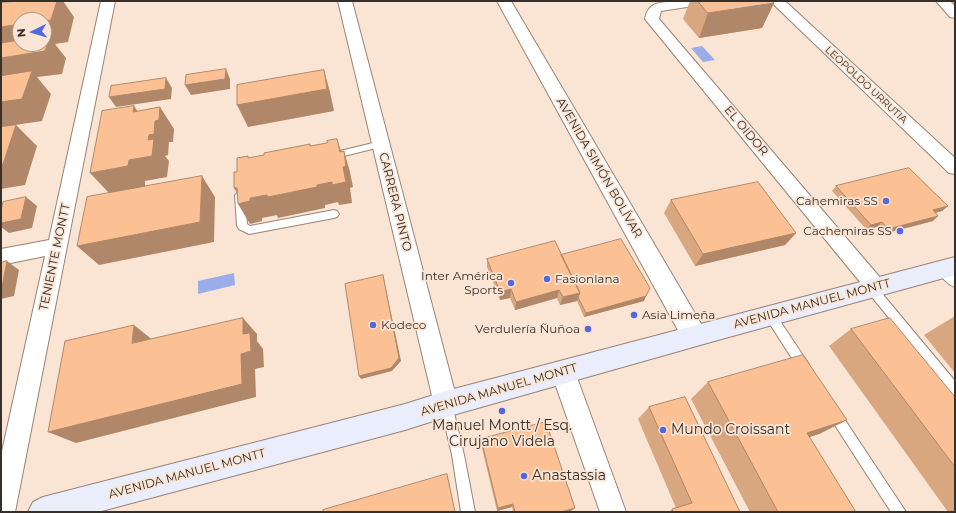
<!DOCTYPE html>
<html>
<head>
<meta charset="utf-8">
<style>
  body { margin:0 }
  #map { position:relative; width:956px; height:513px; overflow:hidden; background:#fae5d5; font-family:Montserrat,sans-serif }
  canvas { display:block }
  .frame { position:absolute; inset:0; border:2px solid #372f29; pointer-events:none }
  .north { position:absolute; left:12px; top:12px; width:40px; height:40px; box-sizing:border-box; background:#fae5d5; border:1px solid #ac9c90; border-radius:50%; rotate:265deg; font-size:11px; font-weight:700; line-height:16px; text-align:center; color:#372f29 }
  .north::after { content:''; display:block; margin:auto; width:14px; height:18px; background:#5368de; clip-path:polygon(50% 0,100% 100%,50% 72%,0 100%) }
</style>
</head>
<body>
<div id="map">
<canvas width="956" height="513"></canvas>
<div class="frame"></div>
<div class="north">N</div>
</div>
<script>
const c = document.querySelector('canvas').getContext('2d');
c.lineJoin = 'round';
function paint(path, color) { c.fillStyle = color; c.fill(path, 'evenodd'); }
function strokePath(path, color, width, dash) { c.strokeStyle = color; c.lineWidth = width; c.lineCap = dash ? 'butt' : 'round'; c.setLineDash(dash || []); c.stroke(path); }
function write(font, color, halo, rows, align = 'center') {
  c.font = font + ' Montserrat,sans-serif'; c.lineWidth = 3.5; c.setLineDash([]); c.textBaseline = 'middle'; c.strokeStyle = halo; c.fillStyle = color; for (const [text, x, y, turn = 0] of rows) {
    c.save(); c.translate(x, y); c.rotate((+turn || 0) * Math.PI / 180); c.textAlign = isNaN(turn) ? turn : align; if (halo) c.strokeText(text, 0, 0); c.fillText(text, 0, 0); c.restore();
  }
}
paint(new Path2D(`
  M702 46 715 60 703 62 691 48Z
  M234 273 235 285 198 294V281Z`), '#9bade9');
const service = new Path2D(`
  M381 141 385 144 384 146 332 159 328 156 332 153Z
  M240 191 245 195 247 224 250 226 334 210 337 211 339 214 337 217 334 218 249 234 239 229 237 226 235 195Z
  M942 265 946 266 955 276V287C948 285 940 276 937 269L938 266Z
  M871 284 875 285 955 381V396L951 394 867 291 866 288 867 285Z
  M770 310 774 312 808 363 810 367 808 371 804 372 800 371 766 318 765 315 766 312Z
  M446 398 450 400 452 404 464 455 475 512H461L452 455 440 404 442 400Z
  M833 406 837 408 906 512H891L829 416 827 412 829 408Z`);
const minor = new Path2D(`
  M101 1H115L15 512H1V456L45 256 1 265V249L49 240Z
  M338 1H352L458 404 454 412 446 416 438 412 434 404Z
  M675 1H707L705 4 700 5 661 11 659 19 883 281 886 287 883 293 876 296 869 293 645 19C648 1 661 3 675 1Z
  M770 1H785L955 158V174L949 173Z
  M936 1H950L955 6V18L950 17Z
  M563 361 571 364 575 372 626 512H600L551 372 555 364Z`);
const tertiary = new Path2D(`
  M497 1H511L703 327 706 335 703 343 694 346 685 343Z`);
const secondary = new Path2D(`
  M955 257V275L718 340 446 417 405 430 98 512H28L33 502 43 497 405 404 446 391Z`);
strokePath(service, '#988476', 2);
strokePath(minor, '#988476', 2);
strokePath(tertiary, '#988476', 2);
strokePath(secondary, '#988476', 2);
paint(service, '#fff');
paint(minor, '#fff');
paint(tertiary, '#fff');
paint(secondary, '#e9edfc');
paint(new Path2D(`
  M690 1H772L774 3 762 28 699 38 683 19Z
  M836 186 948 206 942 211 935 213 933 221 883 234 877 227 866 229 832 191Z
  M671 200 796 233 785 245 695 266 664 213Z
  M561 255 644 301 584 317 577 301 560 305 557 298 515 310 510 298 500 300 487 267V259Z
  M955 316V373L924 335Z
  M851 329 955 397V512H948L829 346Z
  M708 382 847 420 819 434 809 437 856 512H750L691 399Z
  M649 407 740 512H667L676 508 638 419Z
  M481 439 575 508 571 511 569 512H513L512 507 497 511 481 444Z`), '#d8a67f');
paint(new Path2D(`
  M57 1H63L74 17 68 42 55 44 66 58 62 74 37 77 51 94 42 121 1 127V27L20 24V44H44V21Z
  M774 3 762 28 699 38 708 13Z
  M226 69 230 79V89L191 95 185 85Z
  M324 70 330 92 334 111 248 127 237 105Z
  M166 78 172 88 171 99 116 107 109 97Z
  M134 106 149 128 133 112Z
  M160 107 174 129 173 142H169L168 155 165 156 169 161 167 177 145 181V187L109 193 90 173 129 160 148 140 149 135Z
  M16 125 37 146 25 185 1 189V164Z
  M337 139 344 160V151L350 172 353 187 350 188 352 203 339 205 338 202 325 205V208L278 218 277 215 262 218V221L250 224 238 204 243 202 234 188H237L250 198 317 185 340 152Z
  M202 176 215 197 214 242 99 265 77 246Z
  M26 197 37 206 32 228 9 233 1 227V223Z
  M948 206 942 211 927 215 933 210Z
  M938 216 933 221 883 234 888 229Z
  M882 222 877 227 866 229 871 225Z
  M796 233 785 245 695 266 703 254Z
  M7 261 19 270 14 296 1 299V287Z
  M383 275 401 361 392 371 361 379 359 376Z
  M511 289 510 298 500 300V292Z
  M559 290 557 298 515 310 516 302Z
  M580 293 577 301 560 305 563 297Z
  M646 296 644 301 584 317 586 313Z
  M243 318 257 334V341L263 349 264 367 255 369 256 397 76 443 48 432 241 354 243 334Z
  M134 325 154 341 132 343Z
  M847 420 819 434 782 446 807 433Z
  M513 504 512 507 497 511 498 508Z
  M575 508 571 511 569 512H561Z`), '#b08768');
const building = new Path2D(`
  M16 1H57L51 20 44 21V20H20V24L1 27V3Z
  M698 1H772L774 3 708 13Z
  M50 36 45 51 1 58V43L20 40V44H44V37Z
  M226 69 225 79 185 85 186 75Z
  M324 70 327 89 237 105V85Z
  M32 71 22 99 1 102V76Z
  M166 78 165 89 109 97 111 86Z
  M134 106 133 112 160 107 159 120 155 121 154 134 149 135 148 140 154 139 152 156 129 160 128 166 90 173 102 111Z
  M16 125 3 164H1V127Z
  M337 139 340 152 344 151 346 166 343 167 346 182 332 185V182L317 185V187L268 197 267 195 250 198V201L238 204 237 188H234V172H237V158L248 156V158L264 155V153L310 144V146L327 143V141Z
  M909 168 948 206 933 210 938 216 888 229 882 222 871 225 836 186Z
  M202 176 200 222 77 246 87 197Z
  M758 182 796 233 703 254 671 200Z
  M26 197 21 219 1 223V210L3 202Z
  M621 239 650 288 646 296 586 313 578 297 580 293 561 255Z
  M555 241 580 293 563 297 559 290 516 302 511 289 500 292 487 259Z
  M7 261 2 287H1V263Z
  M383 275 399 358 391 368 359 376 345 284Z
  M243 318V334L250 333 251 351 241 354 242 384 48 432 65 341 134 325 132 343Z
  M890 318 955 397V467L851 329Z
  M803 355 847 420 807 433 856 512H778L708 382Z
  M685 397 740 512H673L672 509 692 503 649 407Z
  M546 422 575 508 561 512H515L513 504 498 508 481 439Z
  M447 474 455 512H323V510Z`);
paint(building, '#fbc194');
strokePath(building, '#b08768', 1);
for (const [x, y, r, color] of [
  [886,201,4,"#5368de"],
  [900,231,4,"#5368de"],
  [547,279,4,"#5368de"],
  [511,283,4,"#5368de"],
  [634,315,4,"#5368de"],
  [373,325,4,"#5368de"],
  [588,329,4,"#5368de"],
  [502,411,4,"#5368de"],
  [663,430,4,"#5368de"],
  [524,476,4,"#5368de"]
]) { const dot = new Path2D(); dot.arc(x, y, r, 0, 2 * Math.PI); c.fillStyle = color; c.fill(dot); strokePath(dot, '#fae5d5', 1.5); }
write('10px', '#372f29', '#fae5d5', [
  ["LEOPOLDO URRUTIA",866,85,43]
]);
write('12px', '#372f29', '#fae5d5', [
  ["EL OIDOR",746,131,50],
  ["AVENIDA SIMÓN BOLÍVAR",599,168,60],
  ["CARRERA PINTO",395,202,76],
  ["TENIENTE MONTT",55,257,-78],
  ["AVENIDA MANUEL MONTT",812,304,-15],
  ["AVENIDA MANUEL MONTT",499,390,-16],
  ["AVENIDA MANUEL MONTT",187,474,-15]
]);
write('12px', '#372f29', '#fae5d5', [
  ["Cahemiras SS",878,201],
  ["Cachemiras SS",892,231],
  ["Inter América",503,276],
  ["Sports",503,290],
  ["Fasionlana",555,279,"left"],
  ["Asia Limeña",642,315,"left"],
  ["Kodeco",381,325,"left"],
  ["Verdulería Ñuñoa",580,329]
], 'right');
write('14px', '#372f29', '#fae5d5', [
  ["Manuel Montt / Esq.",502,426,"center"],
  ["Cirujano Videla",502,442,"center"],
  ["Mundo Croissant",671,430],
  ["Anastassia",532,476]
], 'left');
</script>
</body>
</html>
